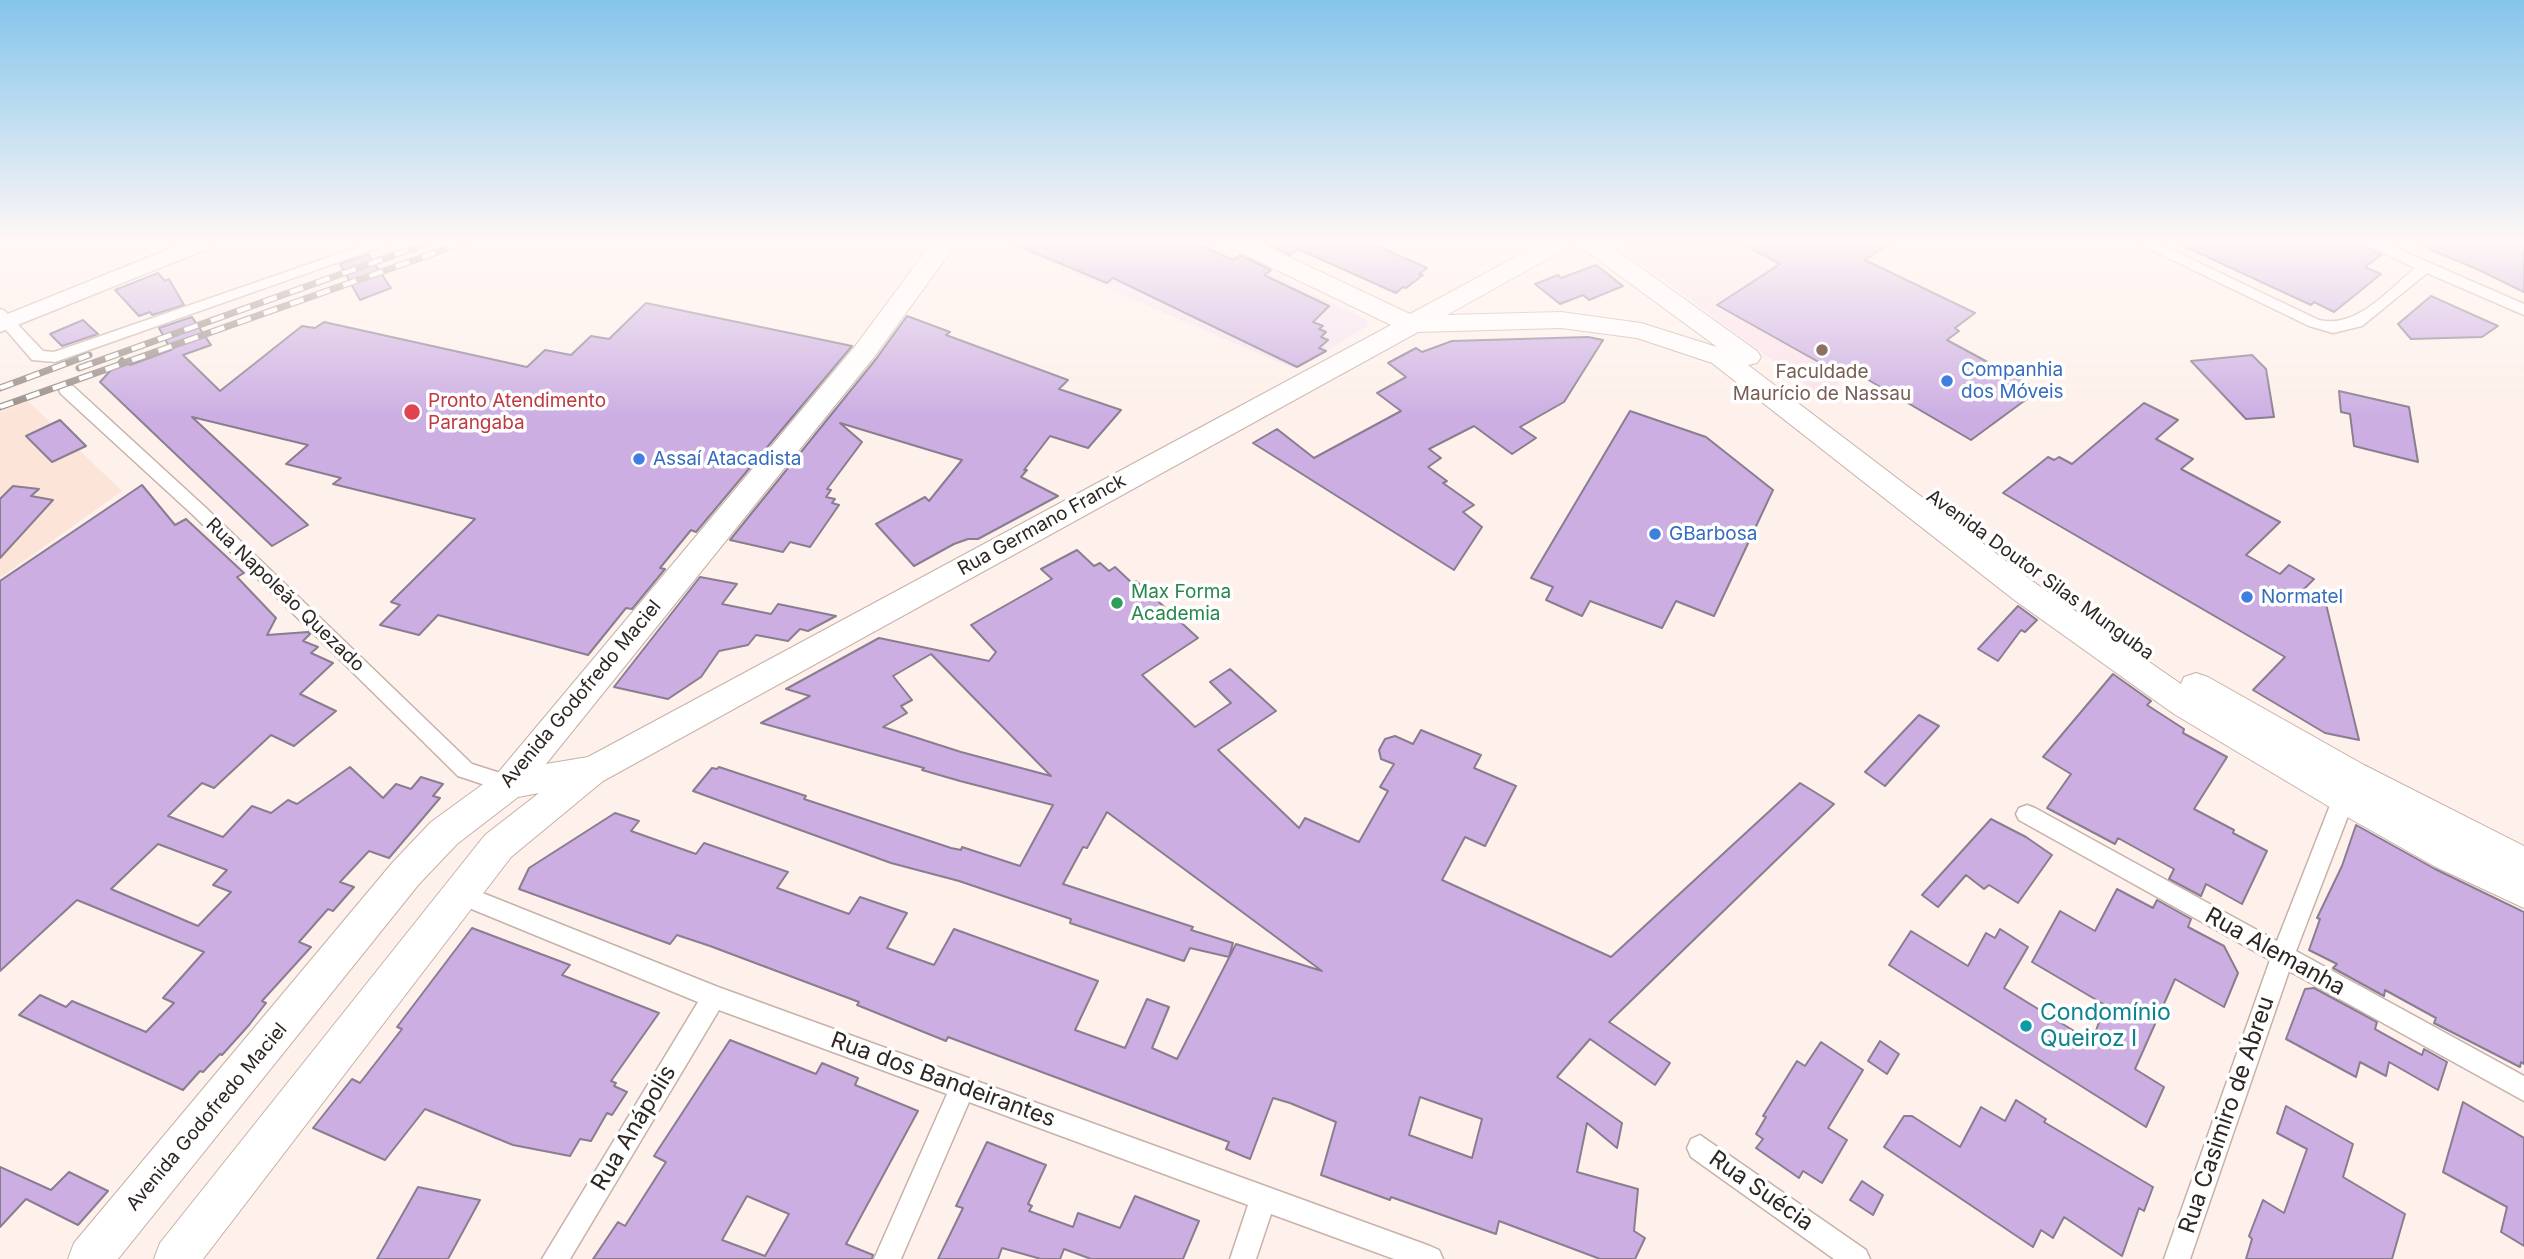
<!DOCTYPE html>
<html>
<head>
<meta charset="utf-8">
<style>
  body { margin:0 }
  canvas { display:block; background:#fef0ea }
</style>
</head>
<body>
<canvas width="2524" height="1259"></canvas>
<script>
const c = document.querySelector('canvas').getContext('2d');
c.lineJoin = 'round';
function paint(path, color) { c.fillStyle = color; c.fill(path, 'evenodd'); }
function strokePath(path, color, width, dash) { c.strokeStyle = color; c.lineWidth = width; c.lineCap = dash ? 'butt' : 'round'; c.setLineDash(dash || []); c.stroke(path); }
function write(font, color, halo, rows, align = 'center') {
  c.font = font + ' Inter,sans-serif'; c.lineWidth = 7; c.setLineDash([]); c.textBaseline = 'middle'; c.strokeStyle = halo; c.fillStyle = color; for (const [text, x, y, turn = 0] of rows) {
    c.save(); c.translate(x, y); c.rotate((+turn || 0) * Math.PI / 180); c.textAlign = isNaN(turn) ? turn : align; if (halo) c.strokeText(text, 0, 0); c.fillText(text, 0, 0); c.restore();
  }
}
paint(new Path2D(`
  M28 401 122 491 0 578V412Z`), '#fce4d9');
paint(new Path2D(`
  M1623 240H1893L1890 243 1895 246 1868 261 1951 305 1821 396 1627 253Z`), '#fbe1e9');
paint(new Path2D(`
  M996 240H1202L1367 320 1368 326 1295 369Z`), '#f7e2f1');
const building = new Path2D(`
  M1004 240H1189L1233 260 1240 255 1271 270 1264 275 1329 306 1313 322 1323 326 1319 329 1326 332 1321 337 1328 340 1319 348 1326 351 1297 367 1113 278 1107 283Z
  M1346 240 1357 246 1364 240 1427 268 1419 274 1423 275 1406 288 1403 287 1396 293 1298 249 1290 255 1260 241Z
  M1735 240H1894L1865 260 1975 313 1955 328 1959 331 1947 340 2039 390 1971 440 1848 368 1840 374 1717 305 1780 264Z
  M2171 240H2354L2381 255 2365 267 2381 274 2334 312 2314 302 2311 305Z
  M2408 240H2524V292L2479 270Z
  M368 254 391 288 360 300 340 264Z
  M1596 265 1623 286 1589 300 1583 295 1560 304 1535 284 1558 275 1561 278Z
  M158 273 165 281 169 279 184 305 152 315 150 312 139 316 115 290Z
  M2431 296 2498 326 2482 337 2411 339 2398 324Z
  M646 303 852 346 696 532 691 530 660 568 665 569 632 609 626 608 588 655 438 615 419 635 380 625 400 605 391 602 475 519 333 484 341 478 286 464 308 445 192 417 308 525 272 546 100 382 122 358 130 365 171 350 159 328 192 317 211 345 183 355 220 391 302 326 315 328 324 322 527 367 545 350 571 355 591 336 609 339Z
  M907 316 950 332 946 335 1068 380 1059 389 1121 410 1088 448 1050 436 1024 470H1027L1021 477 1058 496 978 539H968L954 544 914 566 876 524 925 497 929 501 962 460 840 423 862 442 827 489 831 490 826 497 835 499 832 503 839 505 810 547 790 542 783 552 730 540 876 359Z
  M83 320 98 334 62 346 50 334Z
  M1588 337 1603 340 1564 402 1520 427 1536 438 1512 454 1474 426 1429 449 1441 458 1428 467 1447 481 1443 483 1474 505 1463 512 1482 527 1454 570 1253 443 1277 429 1314 458 1401 411 1377 393 1406 377 1388 363 1416 348 1422 352 1452 341Z
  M2252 355 2266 369 2274 417 2246 419 2191 361Z
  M2339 391 2409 407 2418 462 2354 446 2350 414 2341 412Z
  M2144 403 2178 420 2156 439 2193 459 2181 469 2280 522 2246 555 2280 574 2289 565 2314 579 2302 591 2326 604 2359 740 2325 733 2253 690 2285 657 2003 493 2048 457 2054 460 2059 457 2072 464Z
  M1630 411 1706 437 1773 490 1714 616 1676 601 1662 628 1590 601 1582 616 1546 600 1553 587 1531 578Z
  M60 420 86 446 52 462 26 436Z
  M142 485 175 525 186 519 244 573 237 577 276 618 267 635 308 632 310 634 303 641 318 647 311 653 333 663 300 694 336 711 294 746 271 735 214 788 202 783 168 816 223 837 252 806 271 813 288 800 297 804 350 767 383 798 396 784 411 789 421 777 443 784 433 796 440 798 389 858 369 851 340 882 354 887 333 911 328 909 299 942 311 947 262 1001 266 1003 249 1025 222 1055 220 1054 203 1072 200 1071 183 1090 19 1015 40 995 66 1007 72 1001 146 1032 174 1003 163 998 204 952 77 900 0 971V581ZM158 844 227 870 213 885 231 892 198 926 111 889Z
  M13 486 39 489 31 496 53 500 0 558V499Z
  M1077 550 1094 566 1100 563 1109 571 1115 567 1132 583 1136 581 1198 638 1142 675 1195 727 1231 703 1210 682 1230 669 1276 711 1218 750 1299 828 1305 818 1359 842 1388 791 1380 787 1394 764 1381 759 1379 750 1385 739 1395 736 1413 744 1421 730 1481 755 1474 768 1516 786 1485 846 1465 837 1442 880 1611 957 1800 783 1834 804 1609 1022 1670 1063 1655 1085 1590 1039 1557 1077 1622 1123 1617 1148 1587 1123 1577 1172 1638 1189 1634 1231 1645 1238 1635 1259H1600L1499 1221 1496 1234 1391 1197 1390 1200 1321 1175 1336 1122 1290 1103 1273 1098 1250 1159 1226 1149 1229 1142 948 1037 946 1041 857 1005 859 1002 710 946 677 935 670 944 519 889 529 868 615 813 639 821 631 831 696 854 704 843 788 872 777 888 849 914 860 897 907 913 887 948 934 965 954 929 1098 981 1075 1030 1125 1048 1147 999 1169 1007 1152 1048 1177 1059 1236 944 1322 971 1107 812 1087 848 1083 847 1063 884 1193 927 1191 930 1233 943 1229 957 1190 948 1184 961 1070 923 1071 919 959 881 891 863 693 791 712 768 717 769 719 767 806 796 804 799 951 848 961 850 962 847 1020 866 1053 805 960 781 922 770 924 768 761 723 810 696 786 689 879 638 989 661 996 652 971 625 1052 579 1041 569ZM931 654 975 699 1051 776 961 752 883 727 907 713 901 706 912 700 893 676ZM1420 1097 1482 1119 1472 1158 1409 1135Z
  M700 577 737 584 722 604 771 614 778 604 836 616 808 631 800 629 788 641 756 635 748 645 719 651 701 677 668 699 614 687Z
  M2018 606 2037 620 2025 632 2021 630 1998 661 1978 649Z
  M2113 674 2151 701 2147 705 2184 729 2183 733 2227 757 2194 809 2234 830 2233 833 2267 851 2242 904 2206 884 2201 896 2169 879 2174 869 2118 838 2115 844 2047 808 2071 774 2043 757Z
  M1919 715 1939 726 1885 786 1865 772Z
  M1991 819 2026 837 2052 855 2018 903 1989 885 1984 889 1966 875 1938 907 1922 895Z
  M2356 825 2435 869 2524 912V1064L2521 1062 2520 1067 2434 1023 2436 1018 2385 990 2384 996 2333 968 2337 964 2309 950 2320 919 2317 918 2342 866Z
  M2117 889 2153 908 2157 900 2191 919 2188 927 2224 946 2238 973 2224 1007 2175 979 2135 1069 2164 1087 2146 1127 1889 965 1911 931 1968 966 1986 933 1995 938 2000 929 2028 947 2004 988 2092 1042 2105 1005 2032 962 2060 911 2095 931Z
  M472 928 570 965 562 975 659 1013 611 1081 616 1083 614 1086 627 1092 612 1115 607 1113 591 1141 580 1139 570 1156 513 1145 425 1109 385 1160 313 1128 352 1079 360 1083 402 1029 397 1027Z
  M2314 988 2377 1022 2375 1029 2422 1055 2424 1049 2447 1062 2438 1090 2389 1062 2386 1076 2360 1062 2356 1077 2286 1039 2305 989Z
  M730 1040 816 1074 822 1063 858 1078 855 1085 918 1111 846 1244 873 1255 872 1259H593L618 1222 625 1226 666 1162 654 1156ZM747 1196 789 1214 765 1256 722 1240Z
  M1880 1041 1899 1054 1887 1074 1868 1061Z
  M1821 1042 1863 1070 1828 1128 1847 1140 1822 1183 1803 1171 1799 1178 1756 1148 1763 1139 1756 1134 1766 1117 1763 1116 1797 1061 1805 1066Z
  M2016 1100 2046 1119 2044 1122 2153 1187 2144 1211 2139 1208 2122 1256 2064 1217 2053 1238 2041 1230 2033 1247 1884 1147 1904 1116H1912L1960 1147 1981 1107 2005 1121Z
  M2463 1102 2524 1138V1246L2501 1232 2507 1207 2443 1172Z
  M2286 1106 2353 1144 2343 1177 2405 1214 2392 1259H2246L2252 1239 2249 1236 2263 1200 2284 1213 2307 1149 2277 1133Z
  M987 1142 1046 1165 1028 1204 1032 1206 1029 1211 1073 1227 1078 1213 1120 1228 1135 1196 1199 1221 1183 1259H1091L1064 1249 1060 1259H1041L1002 1248 998 1259H938L963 1208 956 1206Z
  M0 1167 51 1190 69 1172 108 1191 78 1225 26 1199 0 1227Z
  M1862 1181 1883 1195 1873 1215 1850 1200Z
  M418 1187 480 1200 448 1259H377Z`);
paint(building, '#ccaee3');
strokePath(building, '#887e90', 2);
const street = new Path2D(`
  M379 240H401L55 362 32 360 0 323V309L5 311 43 351 54 352Z
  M2131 240H2151L2319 320C2357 329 2388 290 2415 268L2357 240H2377L2524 304V315L2427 273 2362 326 2333 333 2309 326Z
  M67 385 73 386 205 507 472 764 516 778 520 784 516 790 509 793 458 776 193 515 61 394 59 390Z
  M2347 781 2354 784 2358 790 2296 951 2524 1076V1101L2289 971 2190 1259H2164L2270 960 2019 820 2016 814 2019 808 2027 805 2035 808 2277 941 2336 790 2340 784Z
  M460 884 718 987 1430 1246 1439 1250 1443 1259H1394L1271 1214 1256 1259H1230L1248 1205 969 1102 901 1259H874L947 1094 719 1010 570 1259H542L698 1002 452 901 449 894 452 887Z
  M1700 1135 1866 1250 1870 1259H1834L1691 1157 1687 1148 1691 1139Z`);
const secondary = new Path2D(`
  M192 240H222L219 244 0 332V317Z`);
const primary = new Path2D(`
  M934 240H959L874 357 546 764 588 757 1391 325 1225 245 1221 240H1253L1410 314 1547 240H1602L1757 351 1761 357 1757 363 1748 365 2035 583 2181 684 2184 677 2196 673 2208 677 2364 765 2524 846V908L2436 867 2333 809 2174 714 2013 599 1712 363 1637 338 1561 328 1418 332 603 781 511 857 203 1259H154L160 1243 485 835 539 793 518 797 457 844 419 884 118 1259H68L74 1243 393 862 431 822 497 774 856 345ZM1576 243 1578 245 1717 347 1641 323 1561 312 1447 315Z`);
strokePath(street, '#c7b1a8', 3);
strokePath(secondary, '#c7b1a8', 3);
strokePath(primary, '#c7b1a8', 2);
paint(street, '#fff');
paint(secondary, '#fff');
paint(primary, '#fff');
const rail = new Path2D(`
  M79 368 436 240
  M0 388 89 355
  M0 407 471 240`);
strokePath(rail, '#998e89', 7);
strokePath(rail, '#fff', 4.5, [14]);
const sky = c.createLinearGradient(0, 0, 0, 417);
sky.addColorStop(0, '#85c4eb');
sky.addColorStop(0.58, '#fff8f6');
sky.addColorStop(1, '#fff8f600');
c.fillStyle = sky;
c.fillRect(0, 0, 2524, 417);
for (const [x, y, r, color] of [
  [1822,350,7,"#8d6e63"],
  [1947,381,7,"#3f7fe0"],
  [412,412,9,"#e0444e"],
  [639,459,7,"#3f7fe0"],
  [1655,534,7,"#3f7fe0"],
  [2247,597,7,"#3f7fe0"],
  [1117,603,7,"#2e9e5b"],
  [2026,1026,7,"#0f9aa8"]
]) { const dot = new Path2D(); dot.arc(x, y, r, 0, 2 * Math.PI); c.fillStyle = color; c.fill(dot); strokePath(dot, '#fff', 2.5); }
write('19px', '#366cbe', '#fff', [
  ["Companhia",1961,370],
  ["dos Móveis",1961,392],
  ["Assaí Atacadista",653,459],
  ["GBarbosa",1669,534],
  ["Normatel",2261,597]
], 'left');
write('19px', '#785e54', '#fff', [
  ["Faculdade",1822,372],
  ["Maurício de Nassau",1822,394]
]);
write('19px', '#be3a42', '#fff', [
  ["Pronto Atendimento",428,401],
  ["Parangaba",428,423]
], 'left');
write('19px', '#2e2622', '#fff', [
  ["Rua Germano Franck",1042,525,-29],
  ["Avenida Doutor Silas Munguba",2040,575,36],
  ["Rua Napoleão Quezado",285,595,44],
  ["Avenida Godofredo Maciel",581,694,-50],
  ["Avenida Godofredo Maciel",207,1117,-50]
]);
write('19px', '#27864d', '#fff', [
  ["Max Forma",1131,592],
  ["Academia",1131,614]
], 'left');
write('23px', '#2e2622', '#fff', [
  ["Rua Alemanha",2275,952,29],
  ["Rua dos Bandeirantes",943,1080,20],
  ["Rua Casimiro de Abreu",2227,1115,-71],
  ["Rua Anápolis",634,1128,-59],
  ["Rua Suécia",1761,1191,35]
]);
write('23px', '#0d838f', '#fff', [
  ["Condomínio",2040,1013],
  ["Queiroz I",2040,1039]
], 'left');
</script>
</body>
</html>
